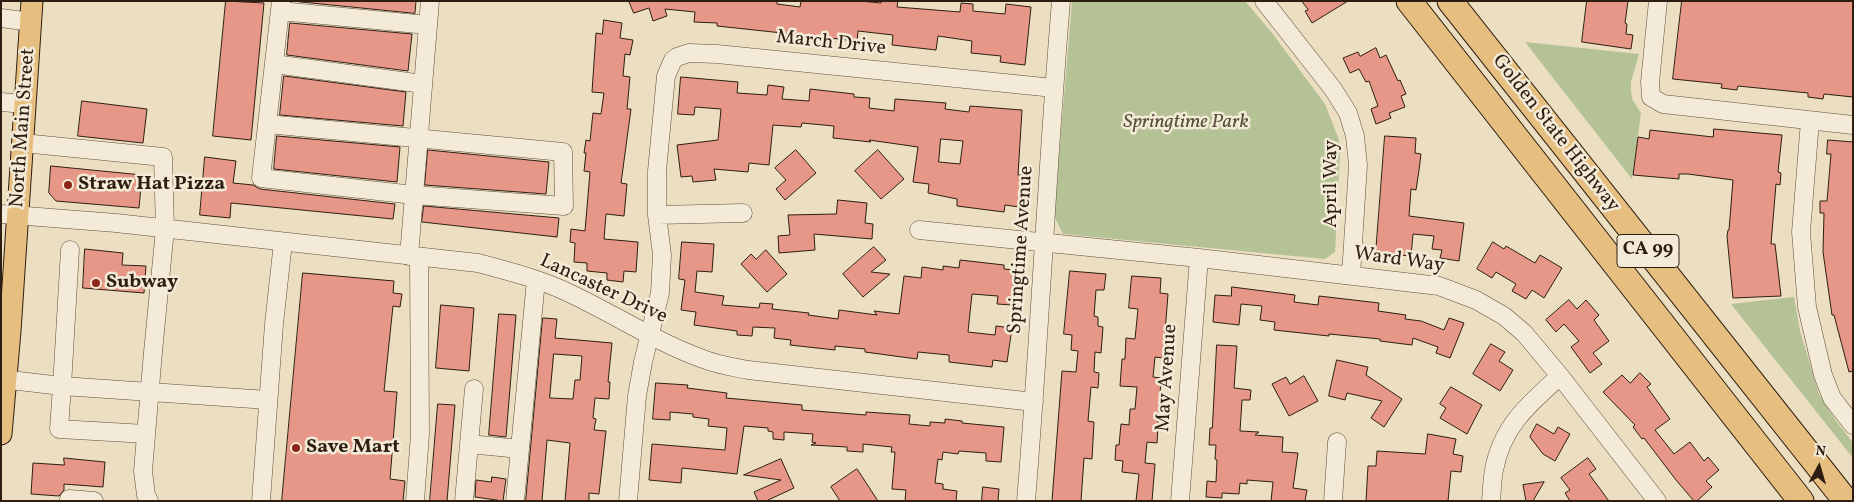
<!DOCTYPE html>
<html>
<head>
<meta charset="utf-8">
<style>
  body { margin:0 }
  #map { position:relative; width:1854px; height:502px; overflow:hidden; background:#ecdec1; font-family:Vollkorn,serif }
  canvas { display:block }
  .frame { position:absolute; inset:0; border:2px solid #2e1e11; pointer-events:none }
  .north { position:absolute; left:1794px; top:442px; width:50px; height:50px; -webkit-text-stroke:4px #f3ead7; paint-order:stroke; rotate:6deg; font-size:14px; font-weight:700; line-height:20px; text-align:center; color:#2e1e11 }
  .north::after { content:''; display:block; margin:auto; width:18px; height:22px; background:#2e1e11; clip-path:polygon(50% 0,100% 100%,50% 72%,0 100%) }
</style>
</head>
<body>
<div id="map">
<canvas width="1854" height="502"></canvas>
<div class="frame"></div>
<div class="north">N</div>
</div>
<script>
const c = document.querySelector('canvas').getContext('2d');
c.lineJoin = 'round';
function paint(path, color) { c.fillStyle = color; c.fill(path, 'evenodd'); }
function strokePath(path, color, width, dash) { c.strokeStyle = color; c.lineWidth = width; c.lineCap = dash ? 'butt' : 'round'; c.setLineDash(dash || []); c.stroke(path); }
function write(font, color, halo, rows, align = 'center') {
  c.font = font + ' Vollkorn,serif'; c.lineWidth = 5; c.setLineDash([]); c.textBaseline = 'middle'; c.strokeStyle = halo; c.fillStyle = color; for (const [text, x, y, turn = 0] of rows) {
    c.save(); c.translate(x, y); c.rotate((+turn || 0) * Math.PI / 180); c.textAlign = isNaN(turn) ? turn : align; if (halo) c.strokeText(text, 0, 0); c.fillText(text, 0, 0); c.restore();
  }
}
paint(new Path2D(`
  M1072 1H1245L1272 33 1325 104 1339 140 1340 154 1335 252 1325 259 1063 234 1054 216Z
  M1525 42 1639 54 1631 82V91L1632 99 1641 113 1632 179Z
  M1794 297 1800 331 1819 394 1837 422 1853 443V458L1731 304Z`), '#b4c295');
const building = new Path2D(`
  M226 1 264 3 251 140 213 136Z
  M292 1H416L415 13Z
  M629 1H777V4L800 7 801 1H860L881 3V1H898L897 7 960 12 961 3 973 4V11L1005 14 1006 4 1031 7 1025 65 1000 62 1001 56 971 53 972 41 938 36 936 50 892 45 893 35 858 31 857 41 717 26V23L694 22 695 12 665 9 667 16 653 21 649 8 634 13Z
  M1302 1H1348L1312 23 1305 11 1308 10Z
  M1587 1H1628L1625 23 1627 24 1626 34 1633 35 1631 49 1582 42Z
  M1682 1H1853V97L1824 94 1823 99 1808 97V93L1738 86 1737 90 1721 88 1722 84 1673 79Z
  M604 20 622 23 620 38 633 40 630 55 625 54 623 76 630 77 627 109H631L621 183 627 184 624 216 606 214 604 239 638 242 636 272 624 271 623 282 607 280V273L587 271V263L574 262 575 243 570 242 571 229 585 231 590 172 584 171 586 153H584L586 140 590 141 593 113 601 114 604 93 592 92 596 33 602 34Z
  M290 23 412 34 408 71 287 55Z
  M1376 48 1380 58 1386 55 1398 81 1400 80 1406 94 1401 96 1405 107 1389 113 1391 118 1376 124 1371 109 1378 106 1369 81 1366 82 1359 69 1350 73 1343 58 1358 52 1360 56Z
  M284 76 406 92 403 126 280 115Z
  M681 77 738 82 737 93 767 95 768 85 784 87 782 99 809 101 810 89 854 94V97L870 98 869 108 894 111 895 99 946 103 945 109 969 112 970 106 1022 110 1018 175H1022L1019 207 1005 205 1004 212 957 206V199L928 193 929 184 913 182 918 147 869 140 871 142 833 138 834 126 802 123 801 127 773 125 769 165 749 163 748 172 714 169 716 180 693 182 692 176 681 177 677 145 718 140 721 109 695 107 694 115 678 114ZM941 139 963 141 960 164 939 162Z
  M82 101 147 109 143 143 78 136Z
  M1714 129 1782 135 1778 172 1781 173 1780 185 1776 184 1771 244H1775L1781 296 1733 298 1727 236 1728 230H1729L1733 180 1688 174H1679V179L1633 175 1638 137 1649 139 1650 130 1713 137Z
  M277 136 400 147 397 182 274 169Z
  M1385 136 1416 138 1415 153 1421 154 1419 170 1416 190 1411 189 1409 216 1464 223 1459 261 1440 258 1442 250 1432 249 1434 236 1413 234 1411 256 1376 253Z
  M1828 140 1853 142V371L1849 372 1834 315H1832L1823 252 1824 213H1820V201H1827L1831 154H1827Z
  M428 150 549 162 546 194 425 185Z
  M796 150 816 173 785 200 776 189 786 180 775 168Z
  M878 150 904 179 881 199 855 171Z
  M205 157 236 161 233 183 253 185 260 189 395 204 393 219 231 203 230 218 200 215Z
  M51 166 142 175 139 208 56 201 49 193Z
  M838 200 867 203 865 223 873 224 872 239 814 234 815 250 779 253 778 236 790 235 788 215 836 214Z
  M424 206 559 218 557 237 422 222Z
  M682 242 714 244 712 272 697 271 695 292 724 296 722 305 759 308 760 303 773 304 772 309 809 313 808 315 838 319 839 310 877 315 874 311 899 314 904 276 921 278 922 267 943 270V266L959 268 960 260 1004 265V269L1015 270 1012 305 997 304 998 296 972 294 968 332 995 335 996 326 1012 328 1007 362 993 360 992 367 949 362V355L918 352 917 359 865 352V349L835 346V350L790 345 791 340 774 338 775 328 753 327 752 336 737 335V331L694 325 696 312 681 310 685 280 679 279Z
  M1493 242 1504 249 1506 246 1535 263 1540 255 1562 268 1544 298 1532 290 1526 299 1512 291 1516 284 1496 272 1492 278 1477 269Z
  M874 247 886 260 871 272 890 274 863 297 843 274Z
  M85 249 123 253 122 265 146 266 144 293 83 288Z
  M766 250 787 274 767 292 741 264 751 254 756 259Z
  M1070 271 1106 274 1104 290H1096L1094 316 1098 317V326L1103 327 1101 353 1095 352 1094 372 1099 373 1098 388 1091 387 1088 421 1094 422 1092 459 1084 458 1081 501H1052L1062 371 1076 372 1078 351 1071 350 1072 335 1064 334Z
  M303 273 394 281 393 293 402 294 400 307 393 306 384 391 397 392 390 479 405 481 403 501H282Z
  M1132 276 1161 278 1160 293 1168 294 1163 358 1155 357 1153 377 1161 378 1157 443 1147 442 1145 463 1155 464 1152 501H1136L1139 474 1122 472 1123 461 1115 460 1116 445H1119L1121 424 1129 425 1130 409H1135L1137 387 1120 386 1122 359H1125L1126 338 1135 339 1138 309 1129 308Z
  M1232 287 1295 295 1294 302 1318 305 1319 296 1379 303 1378 311 1406 315 1405 319 1421 321 1444 330 1449 318 1464 323 1450 358 1436 353 1438 347 1413 338 1412 345 1380 341V339L1329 334V336L1274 330 1275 322 1260 320 1262 306 1241 304 1239 325 1213 322 1215 295 1231 296Z
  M1569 300 1577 309 1586 300 1599 315 1594 320 1609 341 1593 353 1602 364 1590 373 1571 347 1579 341 1564 324 1556 332 1546 320Z
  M441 305 474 308 469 371 436 368Z
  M499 314 516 315 506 437 489 435Z
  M543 318 557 319 555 338 612 343 608 382H610L609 399 595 398 593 418 596 419 594 430 606 431 599 494 589 493V501H565L570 443 547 440 542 501H526ZM554 354 582 356 580 380H575L573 399 550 398Z
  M1491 344 1505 352 1499 361 1513 370 1500 391 1473 374Z
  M1217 345 1237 346 1234 388 1251 390 1250 400H1242L1240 431 1259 432 1255 435 1283 437 1282 452 1298 453 1293 488 1307 490 1305 501H1271L1273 482 1247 480V484L1240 483 1239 494 1222 493V498L1206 497 1207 481 1216 482 1217 460 1215 459 1216 445H1209L1210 428H1212Z
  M1337 360 1368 367 1366 375 1402 399 1384 427 1371 418 1382 401 1347 393 1345 400 1329 396Z
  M1640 373 1651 384 1647 387 1670 419 1655 430 1674 454 1690 442 1704 461 1708 457 1719 470 1706 481 1712 487 1697 501H1694L1676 480 1644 438 1642 439 1633 427 1635 425 1603 392 1622 375 1630 383Z
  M1304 376 1318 401 1289 416 1272 384 1286 377 1290 384Z
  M656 383 688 385 687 388 727 393 726 398 802 405V410L866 415V412L910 415 909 424 930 426V422L945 423V419L962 421V423L1004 427 1001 462 986 461V453L959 451 958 454 943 452 942 460 938 459 935 483 943 484V489L957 491 956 501H905L906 490 892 489 895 452H891L892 447 863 444V452L847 451V447L811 445 816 443 812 442 813 434 784 432V440L773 439V432L768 431V428L744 426 737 474 682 468 681 483 649 480 652 444 725 450 727 428 708 426 709 419 693 417V414L670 412V420L653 419Z
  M1451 387 1482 405 1467 434 1440 418 1446 408 1440 404Z
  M438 404 455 405 447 501H430Z
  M1537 424 1554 434 1558 427 1570 434 1555 461 1543 454 1530 437Z
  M1428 434 1456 439 1453 454 1463 456 1461 472 1451 471 1448 501H1366L1368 466H1376L1377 451 1425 454Z
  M64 458 105 462 103 487 64 484V490L59 496 31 494 33 463 64 465Z
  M1588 458 1596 469 1589 474 1609 501H1570L1565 493 1570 490 1561 478Z
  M781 459 794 488 766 501H758L754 492 781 480 744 475Z
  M857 469 863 478 878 501H840L831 487Z
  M492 477 506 479 503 501 475 497 476 480 491 482Z
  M1544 482 1533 501H1526L1523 485Z
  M983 487 999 489 998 501H982Z`);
paint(building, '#e69788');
strokePath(building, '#2e1e11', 1);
const minor = new Path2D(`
  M1264 1 1333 89 1348 113 1355 136 1358 165 1351 275
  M1658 1 1650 82 1651 97 1663 104 1853 125
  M280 11 428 25
  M1 18 31 22
  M274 64 423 84
  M1 102 25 104
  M1810 121 1801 232 1807 307 1823 375 1832 398 1853 425
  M267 124 563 152 564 206 414 195 261 178 281 1
  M23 143 163 157 165 229 153 352 143 471 146 495 149 501
  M1 214 116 223 478 263C508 271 540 279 569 293 614 314 656 342 703 359 718 365 733 367 748 370L1034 402
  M657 215 743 213
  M919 230 1199 258 1439 286 1476 300 1504 316 1524 333 1560 376 1657 501
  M409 256 430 1
  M1 379 62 386 70 250
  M146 434 59 429 62 386 268 400
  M469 444 474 389
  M69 499 94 501
  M261 501 274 324 283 242
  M415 501 420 434 419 257
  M464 501 469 444 520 449
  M515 501 536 280
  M628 501 637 396 643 362 660 293 662 255 657 215V171L666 76 673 60 677 57 689 53 717 54 1054 88
  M1026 501C1040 334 1047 168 1061 1
  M1180 501 1199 258
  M1333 501 1337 442
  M1491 501C1492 490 1492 480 1494 470 1502 426 1529 404 1560 376`);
const major = new Path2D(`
  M1 434 10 331 32 1`);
const highway = new Path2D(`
  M1409 1 1801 501
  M1450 1 1846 501`);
strokePath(minor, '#5e4e3d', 19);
strokePath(major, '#2e1e11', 23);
strokePath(highway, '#2e1e11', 27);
strokePath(minor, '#f3ead7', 18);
strokePath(major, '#e6bf80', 21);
strokePath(highway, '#e6bf80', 25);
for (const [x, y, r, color] of [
  [68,185,5,"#8f2418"],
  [96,283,5,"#8f2418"],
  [296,448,5,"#8f2418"]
]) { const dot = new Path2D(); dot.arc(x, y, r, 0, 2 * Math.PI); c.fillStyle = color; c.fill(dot); strokePath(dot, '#f3ead7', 2); }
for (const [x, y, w] of [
  [1648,251,62]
]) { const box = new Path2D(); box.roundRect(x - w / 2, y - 16.5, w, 33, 4); c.fillStyle = '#f3ead7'; c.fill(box); strokePath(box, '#2e1e11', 1); }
write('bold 19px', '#2e1e11', null, [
  ["CA 99",1648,251]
]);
write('20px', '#2e1e11', '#f3ead7', [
  ["March Drive",831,44,6],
  ["North Main Street",24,128,-86],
  ["Golden State Highway",1555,134,52],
  ["April Way",1332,184,-90],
  ["Springtime Avenue",1022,250,-86],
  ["Ward Way",1399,261,8],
  ["Lancaster Drive",603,290,25],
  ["May Avenue",1168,378,-86]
]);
write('italic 20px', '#564f39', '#f3ead7', [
  ["Springtime Park",1186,123]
]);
write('bold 20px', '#2e1e11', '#f3ead7', [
  ["Straw Hat Pizza",78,185],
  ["Subway",106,283],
  ["Save Mart",306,448]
], 'left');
</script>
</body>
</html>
